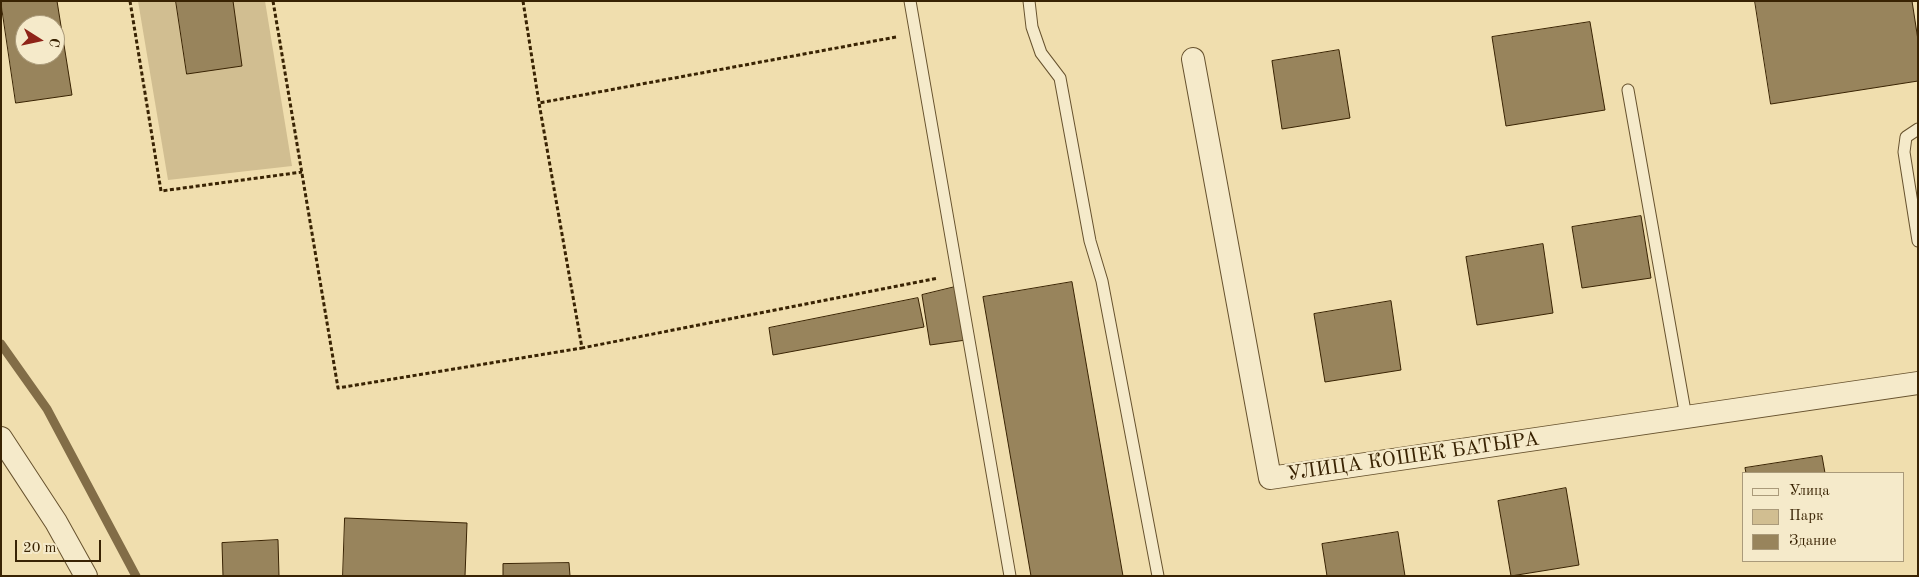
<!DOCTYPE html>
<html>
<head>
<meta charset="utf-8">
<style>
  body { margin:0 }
  #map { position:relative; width:1919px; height:577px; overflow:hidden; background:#f0deae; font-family:"Old Standard TT",serif }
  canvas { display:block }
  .frame { position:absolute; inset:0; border:2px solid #392303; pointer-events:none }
  .legend { position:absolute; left:1742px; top:472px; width:162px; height:90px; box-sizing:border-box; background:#f5eaca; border:1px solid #aa9a7a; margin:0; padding:6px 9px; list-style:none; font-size:15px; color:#392303 }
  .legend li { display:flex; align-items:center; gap:10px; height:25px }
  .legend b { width:25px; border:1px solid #aa9a7a }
  .north { position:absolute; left:15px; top:15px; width:50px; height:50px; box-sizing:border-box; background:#f5eaca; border:1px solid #aa9a7a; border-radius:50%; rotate:100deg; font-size:14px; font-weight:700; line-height:20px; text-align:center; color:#392303 }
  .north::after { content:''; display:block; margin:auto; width:18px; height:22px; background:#8f2418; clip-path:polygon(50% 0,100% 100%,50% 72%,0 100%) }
  .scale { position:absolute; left:15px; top:540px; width:86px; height:22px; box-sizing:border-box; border:2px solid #392303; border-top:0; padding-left:6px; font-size:15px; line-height:18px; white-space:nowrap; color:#392303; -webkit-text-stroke:4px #f5eaca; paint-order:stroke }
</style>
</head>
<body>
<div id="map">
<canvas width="1919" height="577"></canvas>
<div class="frame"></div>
<ul class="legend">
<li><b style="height:6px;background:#f5eaca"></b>Улица</li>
<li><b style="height:14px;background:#d1be91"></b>Парк</li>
<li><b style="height:14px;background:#98845c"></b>Здание</li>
</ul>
<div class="north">С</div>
<div class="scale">20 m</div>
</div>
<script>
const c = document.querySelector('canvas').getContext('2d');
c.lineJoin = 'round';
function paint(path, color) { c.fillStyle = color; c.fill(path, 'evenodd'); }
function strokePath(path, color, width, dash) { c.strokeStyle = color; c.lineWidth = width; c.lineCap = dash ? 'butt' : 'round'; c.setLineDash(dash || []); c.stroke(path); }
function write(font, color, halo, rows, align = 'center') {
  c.font = font + ' "Old Standard TT",serif'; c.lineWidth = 4.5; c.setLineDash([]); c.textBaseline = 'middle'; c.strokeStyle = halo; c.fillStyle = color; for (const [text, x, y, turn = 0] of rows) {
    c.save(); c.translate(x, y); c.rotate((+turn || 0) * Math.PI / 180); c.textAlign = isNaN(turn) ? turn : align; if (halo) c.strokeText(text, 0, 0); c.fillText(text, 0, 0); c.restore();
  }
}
paint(new Path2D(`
  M138 1H265L292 166 168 180Z`), '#d1be91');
strokePath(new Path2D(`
  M1 344 47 409 136 576`), '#826d47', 9);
const building = new Path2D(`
  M1 1H57L72 95 16 103ZM25 25H55V55H25Z
  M176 1H233L242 66 187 74Z
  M1755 1H1912L1918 40V81L1771 104Z
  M1590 22 1605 110 1506 126 1492 37Z
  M1339 50 1350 118 1282 129 1272 61Z
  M1641 216 1651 278 1582 288 1572 227Z
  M1543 244 1553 313 1477 325 1466 257Z
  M1072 282 1123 576H1031L983 297Z
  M955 287 966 340 930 345 922 295Z
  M918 298 924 327 773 355 769 328Z
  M1391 301 1401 370 1325 382 1314 314Z
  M1822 456 1825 473H1746L1745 468Z
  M1566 488 1579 565 1511 576 1498 501Z
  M345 518 467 523 465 576H343Z
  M1398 532 1405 576H1327L1322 544Z
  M278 540 279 576H223L222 543Z
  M569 563 570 576H503V564Z`);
paint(building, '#98845c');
strokePath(building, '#392303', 1);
const service = new Path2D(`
  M910 1 1010 576
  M1029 1 1032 27 1041 53 1060 78 1090 241 1102 281 1158 576
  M1628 90 1686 417
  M1918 129 1906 137 1904 152 1918 241`);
const minor = new Path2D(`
  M1193 59 1270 478 1918 383
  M1 438 56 522 86 576`);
strokePath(service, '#67522e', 13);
strokePath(minor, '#67522e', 24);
strokePath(new Path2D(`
  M130 1 161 191 302 172
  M273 1 338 388 582 348
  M523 1 539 103
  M896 37 539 103 582 348 938 278`), '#392303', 3, [4, 2.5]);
strokePath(service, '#f5eaca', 11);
strokePath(minor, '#f5eaca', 22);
write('20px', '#392303', '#f5eaca', [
  ["УЛИЦА КОШЕК БАТЫРА",1413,457,-8]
]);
</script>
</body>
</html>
